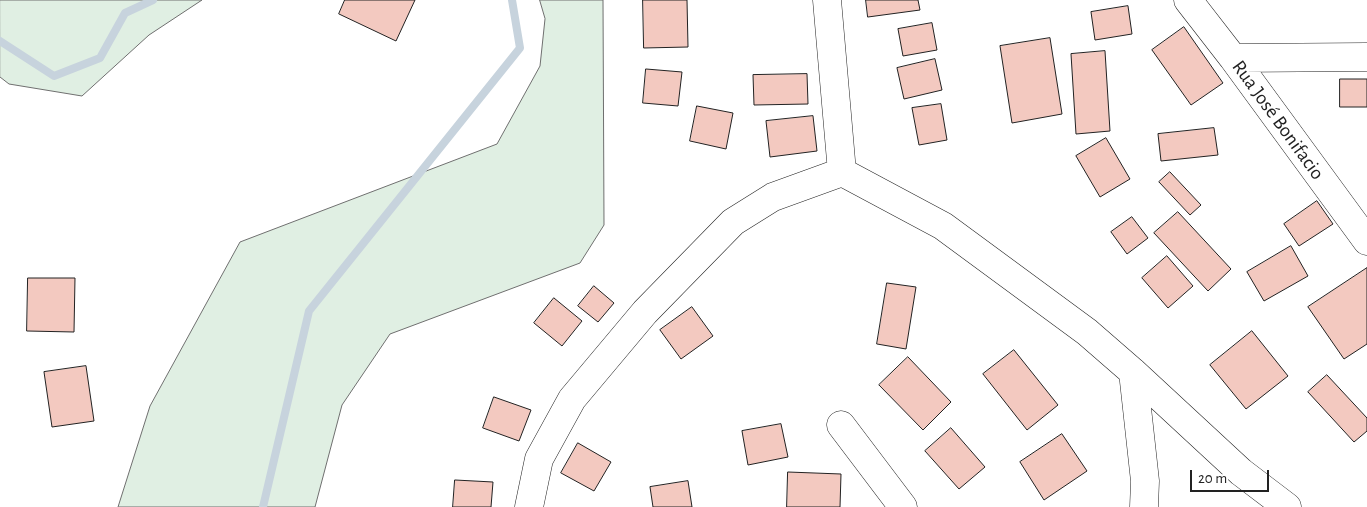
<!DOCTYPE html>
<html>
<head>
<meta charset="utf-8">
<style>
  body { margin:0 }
  #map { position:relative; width:1367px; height:507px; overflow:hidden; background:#fff; font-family:"Alegreya Sans",sans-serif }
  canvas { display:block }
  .scale { position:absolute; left:1190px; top:470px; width:79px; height:22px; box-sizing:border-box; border:2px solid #222; border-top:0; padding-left:6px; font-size:15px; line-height:18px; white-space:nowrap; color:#222; -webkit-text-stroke:4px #fff; paint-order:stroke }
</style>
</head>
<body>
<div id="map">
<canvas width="1367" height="507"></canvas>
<div class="scale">20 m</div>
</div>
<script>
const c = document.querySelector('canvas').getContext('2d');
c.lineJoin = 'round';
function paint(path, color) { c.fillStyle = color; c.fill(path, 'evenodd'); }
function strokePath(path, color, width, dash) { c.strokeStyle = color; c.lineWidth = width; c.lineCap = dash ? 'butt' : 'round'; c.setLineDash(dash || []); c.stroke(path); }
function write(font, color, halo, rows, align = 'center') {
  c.font = font + ' "Alegreya Sans",sans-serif'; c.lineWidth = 4; c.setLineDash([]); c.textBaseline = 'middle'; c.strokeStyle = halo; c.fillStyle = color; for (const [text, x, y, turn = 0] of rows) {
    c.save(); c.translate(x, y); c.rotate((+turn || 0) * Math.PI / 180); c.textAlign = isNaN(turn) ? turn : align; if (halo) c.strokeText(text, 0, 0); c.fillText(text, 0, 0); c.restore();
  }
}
const green = new Path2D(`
  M0 0H202L149 35 82 96 9 84 0 77Z
  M540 0H603L604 225 580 263 390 334 342 405 315 507H118L150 406 240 242 497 144 540 66 545 19Z`);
paint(green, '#e0efe3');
strokePath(green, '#6f6f6f', 1);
strokePath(new Path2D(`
  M0 41 54 76 100 58 125 13 153 0
  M263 507 309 311 520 48 512 0`), '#c7d3dd', 8);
const building = new Path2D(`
  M345 0H415L396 41 339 14Z
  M643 0H687L688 47 644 48Z
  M866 0H918L920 10 868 17Z
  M1128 6 1132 34 1095 40 1091 12Z
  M932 23 937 50 903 56 898 29Z
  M1184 27 1223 83 1191 105 1152 50Z
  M1050 38 1062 114 1012 123 1000 46Z
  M1105 51 1110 131 1076 134 1071 54Z
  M935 59 942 90 904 99 897 68Z
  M646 69 682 72 678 106 643 103Z
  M807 74 808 104 754 105 753 75Z
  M1340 79H1367V107H1340Z
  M941 104 947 140 919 145 912 108Z
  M697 106 733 113 726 149 690 141Z
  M813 116 817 151 770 157 766 121Z
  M1214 128 1218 155 1161 161 1158 134Z
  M1106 138 1130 179 1100 197 1076 156Z
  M1170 172 1201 205 1190 215 1159 182Z
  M1317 201 1333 224 1299 246 1284 224Z
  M1178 212 1231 269 1208 291 1154 233Z
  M1132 217 1148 238 1127 254 1111 232Z
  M1291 246 1308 276 1264 301 1247 272Z
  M1167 256 1193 286 1168 308 1142 278Z
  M1367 268V344L1344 359 1308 307Z
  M28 278H75L74 332 27 331Z
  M887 283 916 287 906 349 877 344Z
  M594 286 614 303 598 322 578 306Z
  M554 298 582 321 562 346 534 323Z
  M692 307 713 336 681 359 660 330Z
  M1252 331 1288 376 1246 409 1210 365Z
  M1014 350 1058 405 1027 430 983 374Z
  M908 357 951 402 923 430 879 385Z
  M86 366 94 421 52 427 44 372Z
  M1327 375 1367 418V431L1354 442 1308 392Z
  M494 397 531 410 519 441 483 428Z
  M781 424 788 457 748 465 742 431Z
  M951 428 985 467 959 489 925 451Z
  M1062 434 1087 471 1044 500 1020 462Z
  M578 443 611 462 594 491 561 473Z
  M788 472 841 474 840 507H787Z
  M455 480 493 482 491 507H453Z
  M688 481 692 507H653L650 487Z`);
paint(building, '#f3c9c0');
strokePath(building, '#222', 1);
const minor = new Path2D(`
  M827 0 842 172
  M1188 0 1233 58 1367 241
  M1233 58 1367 57
  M1133 372 1145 481 1144 507
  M841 425 903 507
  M529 507 539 459 572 399 645 312 733 222 773 197 842 172 943 226 1087 332 1133 372 1241 472 1287 507`);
strokePath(minor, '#222', 29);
strokePath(minor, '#fff', 28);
write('20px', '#222', '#fff', [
  ["Rua José Bonifacio",1278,120,54]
]);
</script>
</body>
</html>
